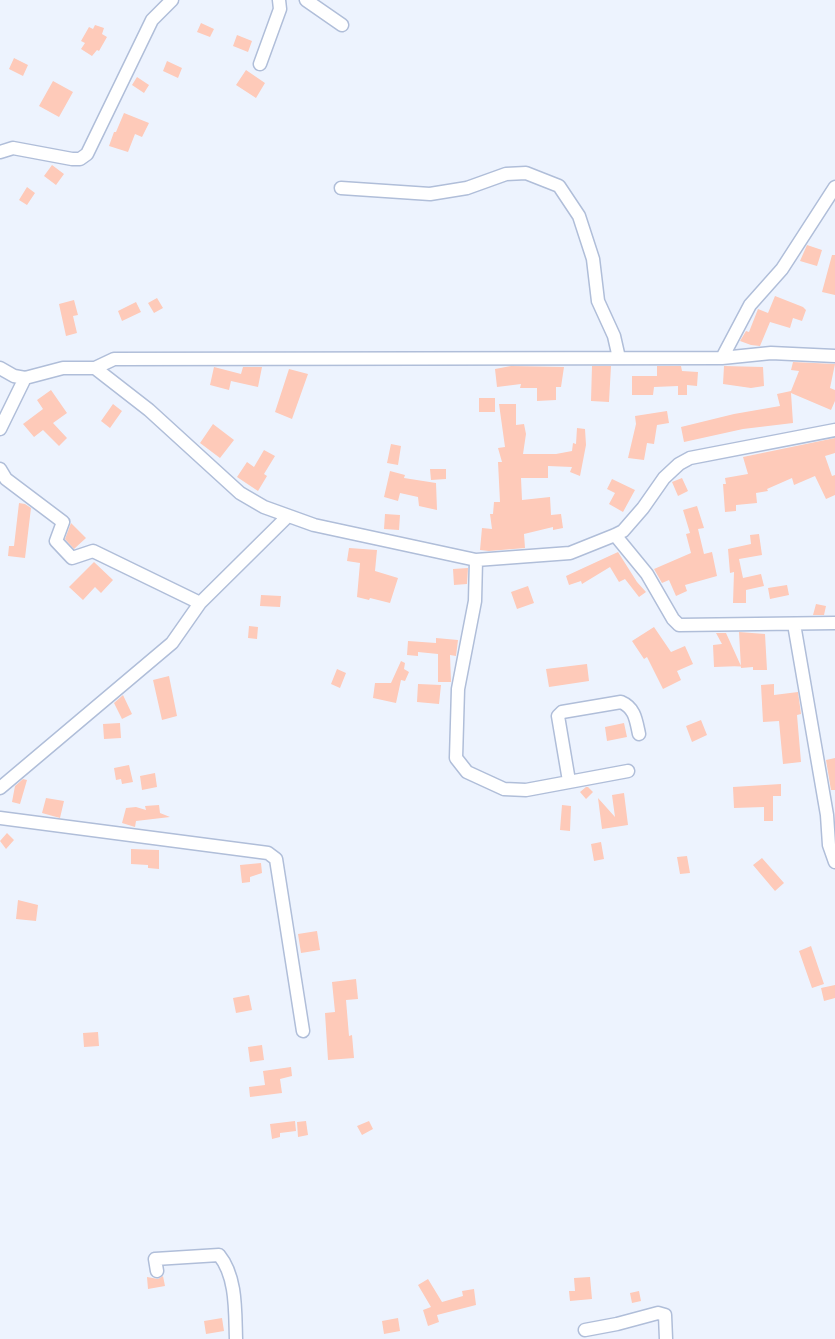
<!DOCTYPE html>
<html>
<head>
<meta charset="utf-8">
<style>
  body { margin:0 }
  canvas { display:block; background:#edf3fe }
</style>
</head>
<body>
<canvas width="835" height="1339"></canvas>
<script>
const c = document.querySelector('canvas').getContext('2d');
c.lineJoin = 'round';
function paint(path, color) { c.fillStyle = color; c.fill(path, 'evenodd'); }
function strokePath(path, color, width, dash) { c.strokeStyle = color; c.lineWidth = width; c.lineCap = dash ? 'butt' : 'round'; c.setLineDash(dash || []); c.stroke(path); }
paint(new Path2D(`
  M201 23 214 29 210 37 197 32Z
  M95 25 104 28 102 34 107 37 99 51 97 50 92 56 81 49 85 43 81 41 89 27 93 29Z
  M237 35 252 41 248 52 233 46Z
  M14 58 28 65 23 76 9 69Z
  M167 61 182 68 178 78 163 71Z
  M246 70 265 83 256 98 236 85Z
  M137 77 149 85 144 93 132 85Z
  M53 81 73 92 59 117 39 106Z
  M124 113 149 123 142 137 135 134 128 152 109 146 114 132H116Z
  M52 165 64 174 56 185 44 176Z
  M27 187 35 193 27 205 19 200Z
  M807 245 822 250 817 266 800 261Z
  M832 255H835V295L822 292Z
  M775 296 803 307 806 310 802 321 793 318 790 328 770 322 760 346 751 345 740 341 746 331 749 332 758 309 768 313Z
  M157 298 163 308 154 313 148 303Z
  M74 300 78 315 73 316 77 333 66 336 59 304Z
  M136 302 141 312 122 321 118 311Z
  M793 362 835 364 830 388 835 390V401L831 410 791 393 793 423 743 429 684 442 681 427 734 414 780 406 777 394 791 391 799 371 791 370Z
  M511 366 564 367 561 387H556V400L537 401V388H520L521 384 497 387 495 369Z
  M592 366H611L609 402 591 401Z
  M657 366H681L682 371 698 372 697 386 687 385V395H678V386L654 387 653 395H632V376H657Z
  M724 366 763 367 764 386 751 388 723 384Z
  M214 367 241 374 243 367H262L258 387 231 381 229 390 210 385Z
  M289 369 308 374 292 419 275 412Z
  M51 390 67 413 53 423 67 438 59 446 43 430 34 437 23 424 43 409 37 400Z
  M479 398H495V412H479Z
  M113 404 122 411 110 428 101 421Z
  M499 404H516V425L524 424 526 434 523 454H556L572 451 573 443 576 444 577 428 585 429 586 445 580 476 570 472 572 467 548 466V478H521L522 500 550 497 551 515 561 514 563 528 553 530V527L524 534 525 548 489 551 480 550 482 528 492 529 490 514H493L494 502H500L498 462H502L498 448 505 447Z
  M667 411 669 423 657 425 654 444 647 443 644 460 628 458 636 424 635 416Z
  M213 424 234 440 220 458 200 443Z
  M835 438V453L825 456 832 476 835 475V495L826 499 815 476 794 485 792 478 767 489 768 491 756 493 757 503 736 505V511L725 512 723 484H726L725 478 748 474 743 457Z
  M391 444 401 446 398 465 387 463Z
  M264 450 275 456 264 474 267 476 258 491 237 477 247 462 254 467Z
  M430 469H446V479L431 480Z
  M390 471 405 475 404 478 436 483 437 510 419 506 418 497 400 493 398 501 384 497Z
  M682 478 688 491 678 496 672 482Z
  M612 479 635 490 623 512 609 504 615 493 607 489Z
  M19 503 25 504 31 508 25 558 8 556 9 546H14Z
  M697 506 704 528 698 529 704 554 712 552 717 576 685 585 687 591 676 596 669 580 662 583 654 569 691 553 686 534 690 533 683 510Z
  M385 514 400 515 399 530 384 529Z
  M71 523 86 538 74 549 65 539Z
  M759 534 762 555 739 559 743 578 761 574 764 586 746 590V603H733L734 572 730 573 728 549 751 544 750 535Z
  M349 548 377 550 375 571 398 578 390 603 370 598 369 600 357 597 360 563 347 561Z
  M618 552 637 582 646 592 639 597 625 579 619 582 610 567 582 584 581 581 569 585 566 576Z
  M94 562 113 580 101 593 95 587 83 600 69 587Z
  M468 568 467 584 454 585 453 569Z
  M787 585 789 595 770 599 768 588Z
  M528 586 534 603 517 609 511 592Z
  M261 595 281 596 280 607 260 606Z
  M816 604 826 606 824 615H813Z
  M249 626 258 627 257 639 248 638Z
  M654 627 671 652 685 646 693 664 677 671 681 680 663 689 647 657 644 659 632 641Z
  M739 632 765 634 767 670H753V667L741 668Z
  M716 633H726L741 666 714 667 713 645 722 644Z
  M436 638 458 640 456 656 450 655 451 682H438V654L418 652V656L407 655 408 641 436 643Z
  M401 661 405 663 404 669 409 672 405 681 401 680 396 703 373 698 375 683H391Z
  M587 664 589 681 549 687 546 669Z
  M337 669 346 673 340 688 331 684Z
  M169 676 177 716 162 720 153 680Z
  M418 684 441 685 439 704 417 702Z
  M774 684V695L798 692 801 714 797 715 801 762 783 764 779 721 763 722 761 685Z
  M123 695 132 714 122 719 114 703Z
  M701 720 707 735 692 742 686 726Z
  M120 723 121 738 104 739 103 724Z
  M624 723 627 737 607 741 605 727Z
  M835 758V790H831L826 760Z
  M129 765 133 782 122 784 121 779 116 780 114 768Z
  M155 773 157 787 142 790 140 776Z
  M23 779 27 780 20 804 12 802 15 786Z
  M781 784V796H773V821H764V807L734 808 733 787Z
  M586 787H588L593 792 586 799 580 792Z
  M624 793 628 825 602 829 598 798 615 817 612 795Z
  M46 798 64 801 60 818 42 813Z
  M159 805 160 813 170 817 136 821 135 827 122 823 126 808 136 807 146 810 145 806Z
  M562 805 571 806 570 831 560 830Z
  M7 833 14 840 6 849 0 841Z
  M601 842 604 859 594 861 591 844Z
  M131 849 159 850V869L148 868V865L131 864Z
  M687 856 690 873 680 874 677 857Z
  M762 858 784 883 775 891 753 865Z
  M261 863 262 873 250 877V882L242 883 240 865Z
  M18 900 38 905 36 921 16 919Z
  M317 931 320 950 301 953 298 934Z
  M811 946 824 984 812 988 799 951Z
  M356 979 358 999 346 1000 349 1036 352 1035 354 1058 328 1060 325 1013 335 1012 332 982Z
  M835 985V998L824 1001 821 988Z
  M249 995 252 1010 236 1013 233 998Z
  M98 1032 99 1046 84 1047 83 1033Z
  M262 1045 264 1060 250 1062 248 1047Z
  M291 1067 292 1076 280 1079 282 1093 250 1097 249 1087 265 1085 263 1071Z
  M295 1121 296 1131 280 1133V1137L272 1139 270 1124Z
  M306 1121 308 1135 298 1137 297 1122Z
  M369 1121 373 1129 362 1135 357 1126Z
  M163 1276 165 1286 148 1289 147 1277 158 1279Z
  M590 1277 592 1299 570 1301 569 1291H575L574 1278Z
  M428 1279 442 1302 463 1296 462 1291 474 1289 476 1305 437 1315 439 1322 428 1326 423 1310 431 1307 418 1285Z
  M639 1291 641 1301 632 1303 630 1293Z
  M222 1318 224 1331 206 1334 204 1321Z
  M398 1318 400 1331 384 1334 382 1321Z`), '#fecab9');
const minor = new Path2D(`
  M306 0 342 25
  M260 64 280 9 279 0
  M0 152 13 148 72 159H80L87 154 152 20 172 0
  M341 188 430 194 467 188 506 174 526 173 559 186 579 216 593 259 598 301 614 336 619 358
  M722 358 750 305 782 269 835 187
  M0 368 14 376 25 378 63 368H95L149 410 240 493 264 507 314 525 476 560 570 553 615 535 623 531 643 508 664 478 679 464 690 458 835 430
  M95 368 114 359 722 358 771 353 835 356
  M0 429 25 378
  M0 469 6 479 63 522 56 541 72 558 93 551 200 603
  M615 535 647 574 673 619 679 625 835 623
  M476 560 475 601 458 689 456 758 467 772 504 789 526 790 628 771
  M794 624 827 815 829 845 835 862
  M569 781 558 716 562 712 621 702C635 708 636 720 639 734
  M0 788 172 643 200 603 288 516
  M0 818 268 853 276 859 303 1031
  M157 1271 155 1259 219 1255C237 1277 235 1312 236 1339
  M585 1330 617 1324 658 1313 665 1315 666 1339`);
strokePath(minor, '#b0bed9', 15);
strokePath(minor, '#fff', 12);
</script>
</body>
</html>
